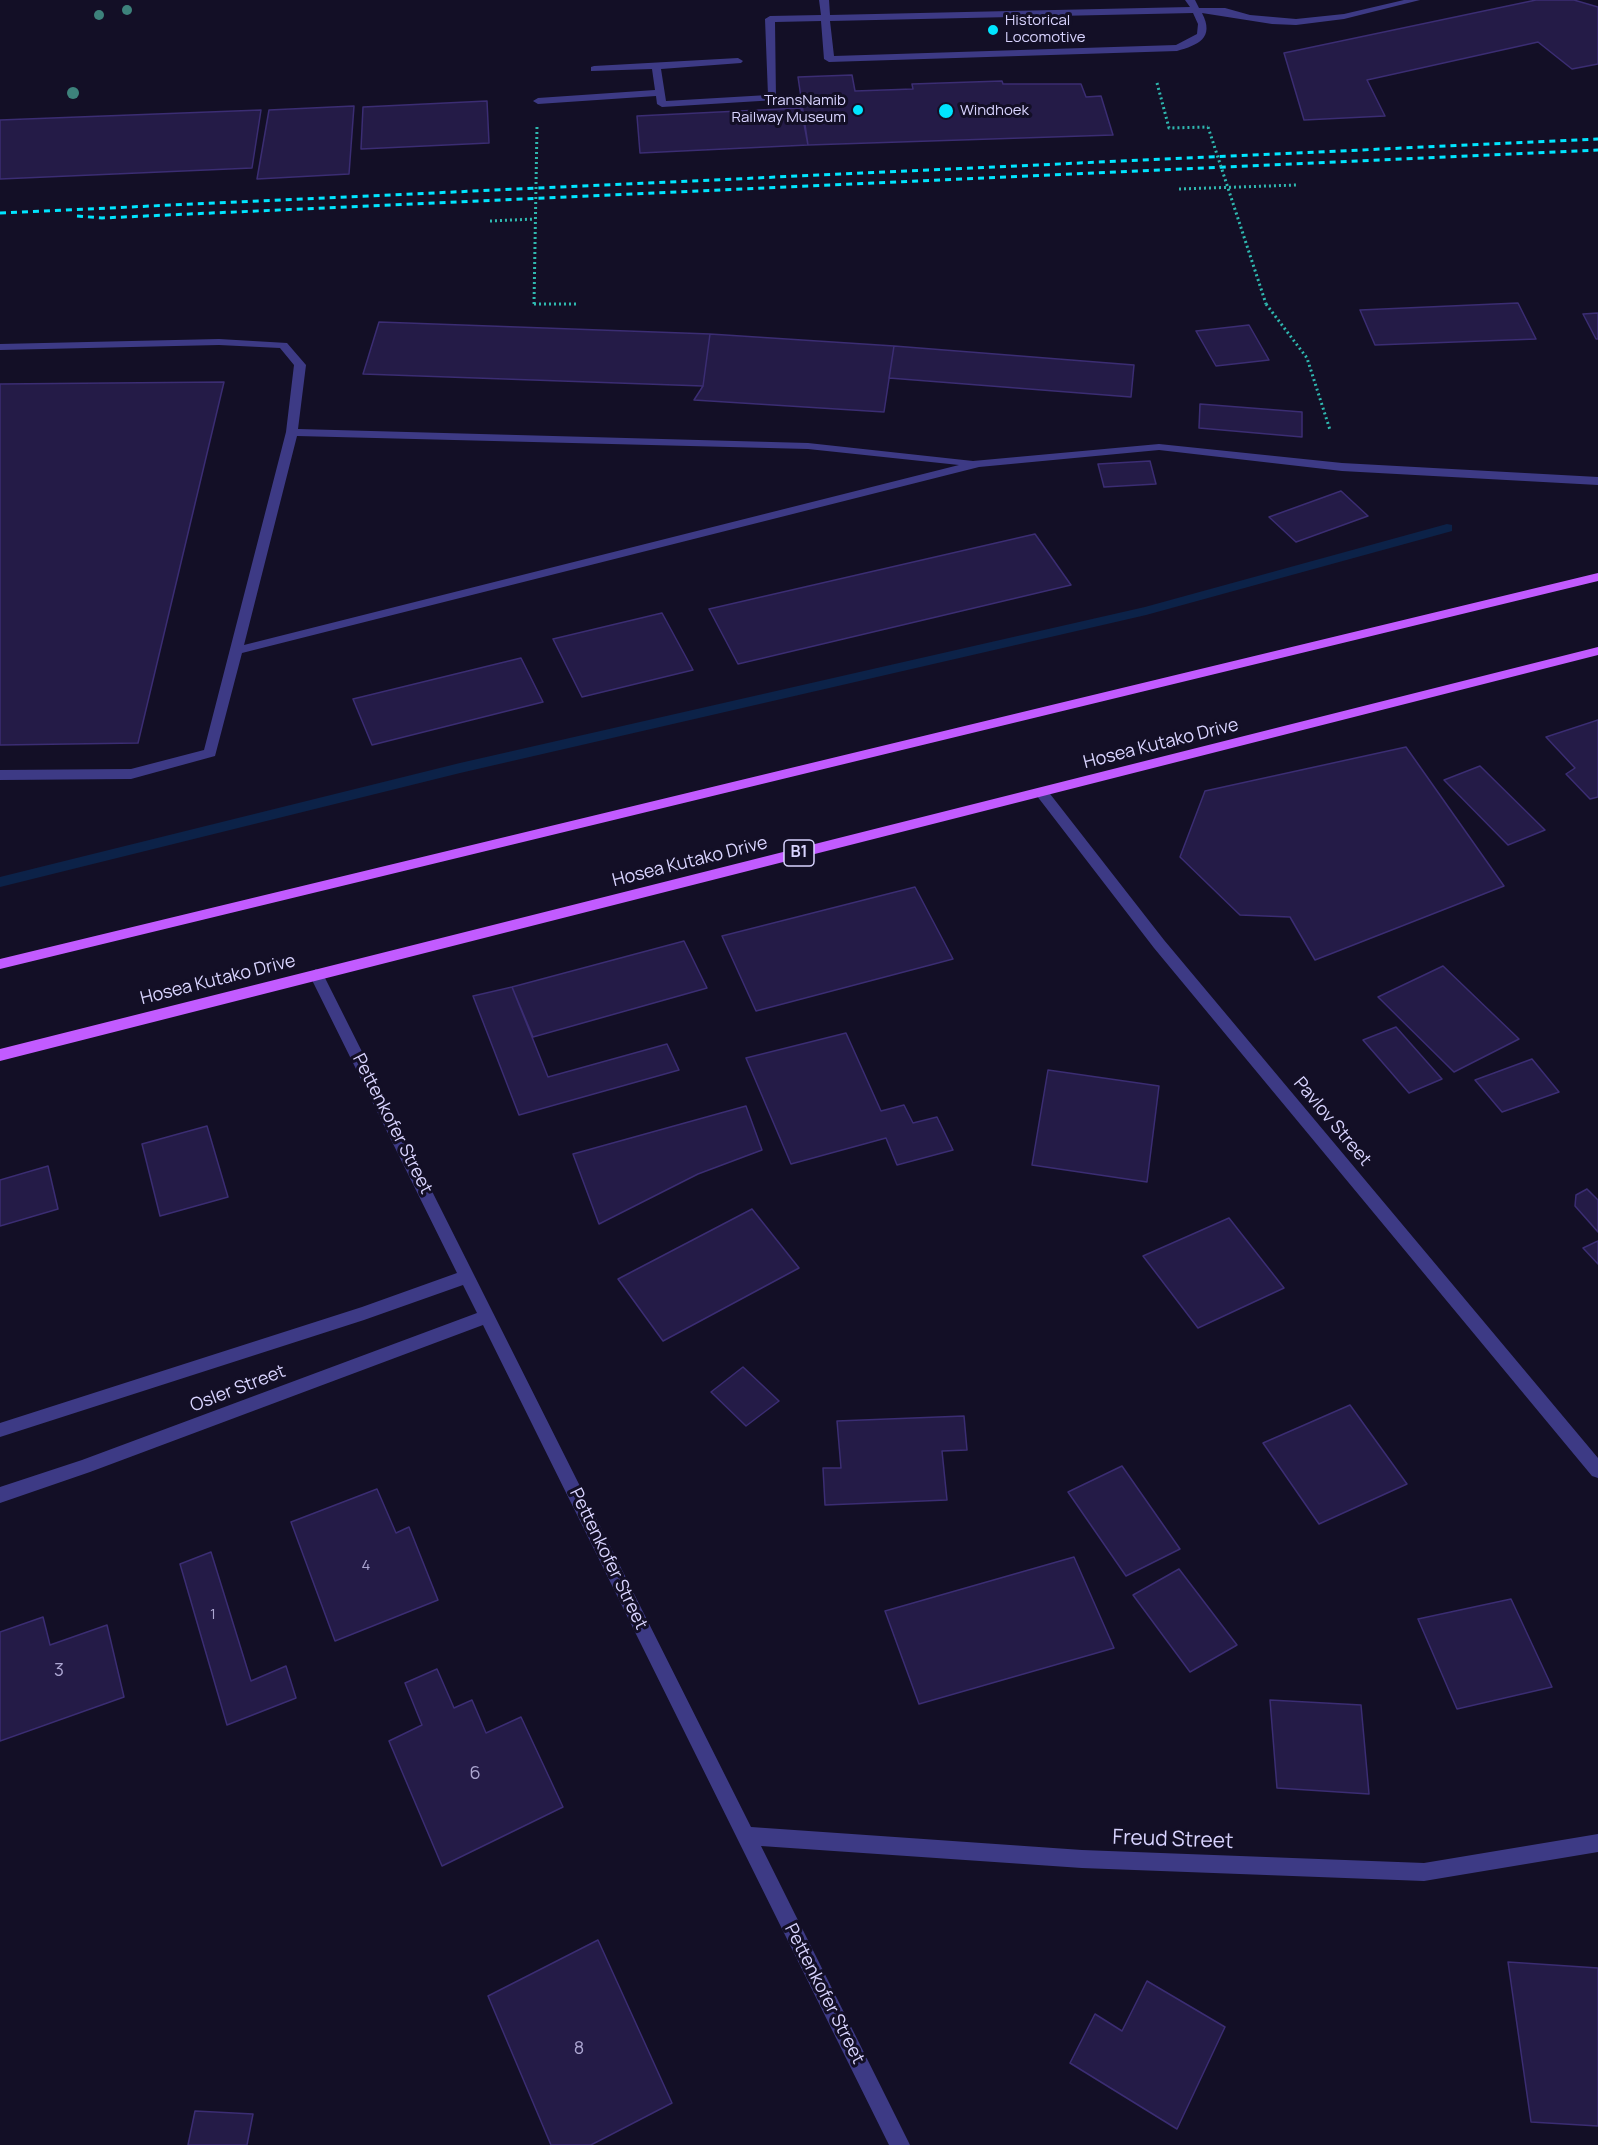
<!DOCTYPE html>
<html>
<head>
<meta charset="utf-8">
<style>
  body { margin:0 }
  canvas { display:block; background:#130f26 }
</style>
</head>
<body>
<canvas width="1598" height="2145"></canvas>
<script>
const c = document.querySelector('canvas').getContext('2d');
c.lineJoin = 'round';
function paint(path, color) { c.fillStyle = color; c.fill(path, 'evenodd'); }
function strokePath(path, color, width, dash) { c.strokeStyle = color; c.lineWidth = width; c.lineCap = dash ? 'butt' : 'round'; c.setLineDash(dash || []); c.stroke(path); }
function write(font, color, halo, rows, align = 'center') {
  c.font = font + ' Manrope,sans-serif'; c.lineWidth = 6; c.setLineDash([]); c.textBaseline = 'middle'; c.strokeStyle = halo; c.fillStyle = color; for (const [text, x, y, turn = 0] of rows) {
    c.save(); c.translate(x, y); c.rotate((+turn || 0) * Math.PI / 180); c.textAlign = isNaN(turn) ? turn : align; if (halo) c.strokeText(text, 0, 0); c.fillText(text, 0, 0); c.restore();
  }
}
paint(new Path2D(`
  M1447 524 1452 525V531L1146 615 460 773 0 887V877L460 763 1145 607Z`), '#0c2248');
const building = new Path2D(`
  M1536 0H1574L1598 7V64L1572 69 1538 42 1367 80 1385 116 1304 120 1284 53Z
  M852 75 855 91 913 89 912 84 1002 81 1003 84H1081L1086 97 1101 96 1113 135 808 145 798 77Z
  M487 101 489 143 361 149 363 107Z
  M354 106 349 174 257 179 269 110Z
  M801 108 808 145 640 153 637 116Z
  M261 110 252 168 0 179V120Z
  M1518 303 1536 339 1375 345 1360 310Z
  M1598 313V339H1596L1583 314Z
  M379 322 710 334 703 386 363 374Z
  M1249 325 1269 360 1216 366 1196 331Z
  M710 334 894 346 884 412 694 400 703 386Z
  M894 346 1134 365 1131 397 889 378Z
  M224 382 138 743 0 745V384Z
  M1200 404 1302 412V437L1199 428Z
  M1150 461 1156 484 1104 487 1098 464Z
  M1341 491 1368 516 1296 542 1269 517Z
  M1035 534 1071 585 738 664 709 609Z
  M662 613 693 670 582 697 553 639Z
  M521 658 543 702 372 745 353 699Z
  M1598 720V797L1590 799 1566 774 1575 768 1546 737Z
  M1406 747 1504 886 1315 960 1290 917 1240 915 1180 857 1205 791Z
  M1480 766 1545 830 1508 845 1444 780Z
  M915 887 953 959 756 1011 722 936Z
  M684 941 707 988 533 1037 512 987Z
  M1443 966 1519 1039 1454 1072 1378 997Z
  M512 987 548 1077 667 1044 679 1070 519 1115 473 996Z
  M1396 1027 1442 1079 1409 1093 1363 1040Z
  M846 1033 881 1111 904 1105 913 1123 937 1117 953 1150 897 1165 886 1138 791 1164 746 1058Z
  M1532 1059 1559 1092 1502 1112 1475 1080Z
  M1048 1070 1159 1086 1147 1182 1032 1165Z
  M746 1106 762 1150 698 1174 599 1224 573 1154Z
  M207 1126 228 1197 160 1216 142 1144Z
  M48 1166 58 1209 0 1226V1180Z
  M1587 1189 1598 1200V1232L1575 1206 1576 1195Z
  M752 1209 799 1268 663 1341 618 1279Z
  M1229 1218 1284 1288 1198 1328 1143 1256Z
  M1598 1241V1264L1583 1248Z
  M743 1367 779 1401 746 1426 711 1392Z
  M1350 1405 1407 1484 1319 1524 1263 1443Z
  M964 1416 967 1450 942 1451 947 1500 825 1505 823 1468H841L837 1421Z
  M1122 1466 1180 1549 1126 1576 1068 1492Z
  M377 1489 396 1533 409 1527 438 1600 335 1641 291 1522Z
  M211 1552 251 1681 286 1666 296 1698 227 1725 180 1564Z
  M1074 1557 1114 1648 919 1704 885 1611Z
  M1179 1569 1237 1645 1190 1672 1133 1595Z
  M1511 1599 1552 1687 1457 1709 1418 1619Z
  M43 1617 50 1645 107 1625 124 1697 0 1741V1632Z
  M437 1669 454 1708 472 1700 486 1733 521 1717 563 1807 442 1866 389 1741 422 1725 405 1683Z
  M1270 1700 1361 1705 1369 1794 1277 1788Z
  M598 1940 672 2103 591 2145H551L488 1996Z
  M1508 1962 1598 1968V2126L1531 2122Z
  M1147 1981 1225 2027 1177 2129 1070 2063 1095 2014 1122 2031Z
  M195 2111 253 2114 247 2145H188Z`);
paint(building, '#241b47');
strokePath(building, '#3b2d73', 1.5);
strokePath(new Path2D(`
  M1157 83 1169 128 1208 127
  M1179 189 1297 185
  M490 221 535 219
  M534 304H579
  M1266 304 1307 358 1330 430`), '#2fb8b0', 3, [2, 3]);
paint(new Path2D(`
  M819 0H829L830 15 1190 7 1185 0H1195L1199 8H1225L1250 15 1296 19 1344 14 1404 0H1420L1344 19 1296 25 1272 24 1202 13C1215 38 1198 45 1177 51L829 62 824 59 821 21 775 22 776 100 662 107 657 104 656 96 538 104 533 101 538 98 655 90 652 69 591 71V67L594 66 738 58 743 61 741 63 661 69 666 101 768 95 765 19 770 16 821 15ZM1193 13 1198 24 1197 34 1176 45 834 56 830 21Z
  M219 339 287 343 306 365 298 429 808 443 973 461 1159 444 1342 463 1598 477V485L1342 471 1159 450 979 467 242 653 215 756 131 779 0 780V770L131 769 204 750 286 432 294 365 280 348 219 345 0 350V344ZM297 436 808 449 959 465 244 645Z`), '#3d3a85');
paint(new Path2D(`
  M1042 788 1047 790 1164 940 1598 1458V1478L1592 1476 1154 948 1037 796 1035 793Z
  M316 969 323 974 751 1827 1082 1850 1424 1863 1598 1834V1852L1424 1881 1082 1868 761 1846 910 2145H889L483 1325 90 1472 0 1503V1487L82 1460 477 1313 463 1285 364 1320 0 1437V1423L362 1307 457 1273 309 974Z`), '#3d3a85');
paint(new Path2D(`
  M1598 573V581L0 969V959Z
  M1598 647V655L0 1061V1049Z`), '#c25bff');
strokePath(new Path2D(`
  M0 213 1598 139
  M77 216 102 218 1598 150`), '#00e5ff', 3, [6, 5]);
strokePath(new Path2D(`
  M1208 127 1266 304
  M534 304 537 126`), '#2fb8b0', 3, [2, 3]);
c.fillStyle = '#3d827b';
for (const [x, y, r] of [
  [127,10,5],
  [99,15,5],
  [73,93,6]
]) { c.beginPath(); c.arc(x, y, r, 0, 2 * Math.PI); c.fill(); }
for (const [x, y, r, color] of [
  [993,30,6,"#00e5ff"],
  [858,110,6,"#00e5ff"],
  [946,111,8,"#00e5ff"]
]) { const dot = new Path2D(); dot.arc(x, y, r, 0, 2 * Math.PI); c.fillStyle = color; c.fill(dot); strokePath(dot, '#130f26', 2); }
write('15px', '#d9d4ff', '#130f26', [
  ["Historical",1005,21],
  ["Locomotive",1005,38],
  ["TransNamib",846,101,"right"],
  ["Railway Museum",846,118,"right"],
  ["Windhoek",960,111]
], 'left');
write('15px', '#aca6d1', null, [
  ["4",366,1566],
  ["1",213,1615]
]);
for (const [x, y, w] of [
  [799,853,30]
]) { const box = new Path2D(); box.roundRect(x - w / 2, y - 13, w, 26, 4.5); c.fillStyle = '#130f26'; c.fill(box); strokePath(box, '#d9d4ff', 1.5); }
write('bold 16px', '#d9d4ff', null, [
  ["B1",799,853]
]);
write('18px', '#d9d4ff', '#130f26', [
  ["Hosea Kutako Drive",1161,744,-14],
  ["Hosea Kutako Drive",690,862,-14],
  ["Hosea Kutako Drive",218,980,-14],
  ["Pavlov Street",1332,1122,50],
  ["Pettenkofer Street",392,1124,63],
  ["Osler Street",238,1389,-21],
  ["Pettenkofer Street",608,1559,64],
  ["Pettenkofer Street",824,1994,63]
]);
write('18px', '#aca6d1', null, [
  ["3",59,1671],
  ["6",475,1774],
  ["8",579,2049]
]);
write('21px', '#d9d4ff', '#130f26', [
  ["Freud Street",1173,1840,2]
]);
</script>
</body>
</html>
